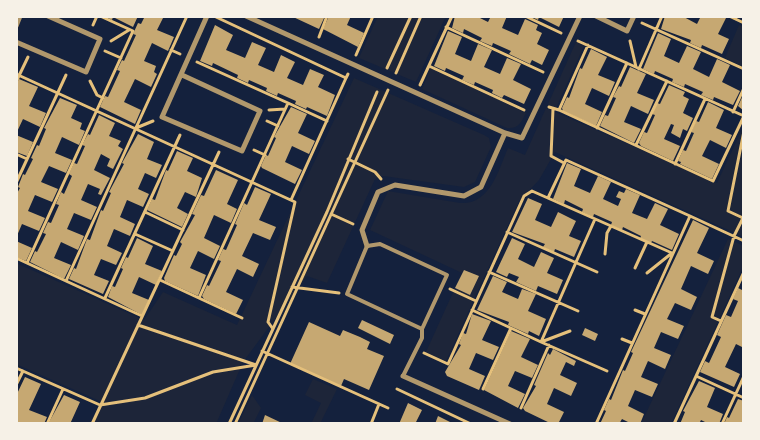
<!DOCTYPE html>
<html>
<head>
<meta charset="utf-8">
<style>
  body { margin:0 }
  #map { position:relative; width:760px; height:440px; overflow:hidden; background:#14213d; font-family:Georgia,serif }
  canvas { display:block }
  .frame { position:absolute; inset:0; border:18px solid #f6f1e7; pointer-events:none }
</style>
</head>
<body>
<div id="map">
<canvas width="760" height="440"></canvas>
<div class="frame"></div>
</div>
<script>
const c = document.querySelector('canvas').getContext('2d');
c.lineJoin = 'round';
function paint(path, color) { c.fillStyle = color; c.fill(path, 'evenodd'); }
function strokePath(path, color, width, dash) { c.strokeStyle = color; c.lineWidth = width; c.lineCap = dash ? 'butt' : 'round'; c.setLineDash(dash || []); c.stroke(path); }
paint(new Path2D(`
  M378 16H446L416 82 359 58Z
  M739 25 744 27V67L725 58Z
  M576 42 584 46 556 108 548 104Z
  M431 67 526 113C521 122 519 129 507 128L422 89Z
  M354 78 484 135 489 138 491 147 475 182 464 187 383 176 375 179 327 283 307 276 243 362 216 424H93L102 402 16 364V263L144 320 163 292 237 325Z
  M546 108 717 183 744 125V237L555 152 539 180 519 201 446 361 426 352 455 288 470 295 478 276 464 270 462 273 370 230 388 191 460 203C490 205 498 171 508 148L525 155Z
  M728 239 744 246V265L671 424H641Z
  M313 379 337 389 320 424H311L321 403 305 395Z
  M252 395 261 408 253 424H238Z`), '#1d2539');
paint(new Path2D(`
  M104 16H138L133 27 113 17 112 20Z
  M145 16H164L157 30 174 37 168 51 152 43 144 61 156 66 154 72 157 74 151 87 135 79 124 102 141 110 135 124 100 107 105 96 108 97 120 71 117 70 122 60 124 61 136 35 133 34 138 23 141 24Z
  M291 16H325L319 29Z
  M329 16H351L347 25 364 33 358 47 323 29Z
  M455 16H476L488 22 491 16H507L502 28 518 35 525 19 538 25 536 30 542 33 537 44 549 50 542 65 532 60 530 64 509 54 511 51 493 43 492 46 480 41 482 38 464 29 463 33 452 28Z
  M530 16H564L559 27 539 17 538 20Z
  M665 16H682L697 24 701 16 726 18 718 34 729 39 722 54 702 45 701 48 690 43 691 40 661 29Z
  M215 25 233 35 226 50 245 58 252 42 266 48 258 65 274 72 281 55 295 62 287 78 303 85 310 69 324 75 318 87 335 95 327 116 307 107 306 109 295 104 296 101 278 93 277 96 266 91 267 88 249 80 248 83 237 78 238 75 213 63 212 66 200 61Z
  M448 31 462 37 455 54 471 61 478 44 492 50 484 67 500 74 507 58 521 64 513 80 531 89 524 104 504 95 502 98 492 93 493 90 475 82 474 85 462 80 464 76 446 68 445 71 434 66Z
  M658 33 671 39 664 56 679 63 687 46 701 52 693 69 709 77 717 59 730 65 722 82 740 91 733 105 714 97 713 100 701 95 703 92 685 84 684 87 672 82 673 79 655 71 654 74 643 69Z
  M591 49 607 57 598 75 615 82 609 96 592 88 585 104 602 112 596 126 563 111 562 108 567 97 569 98 580 68 582 69Z
  M630 67 646 74 637 93 654 100 648 114 631 106 624 122 641 129 634 143 600 126 605 115 608 116 616 98 613 97 619 86 621 87Z
  M19 79 38 87 29 106 46 113 40 127 23 119 16 134V85Z
  M669 85 685 92 683 96 689 99 683 113 693 118 687 131 683 129 680 138 671 133 674 125 671 124 664 139 680 146 673 161 641 146 639 143 644 132 647 133 655 115 652 114 657 103 660 104Z
  M744 93V111L738 106Z
  M60 98 77 105 71 118 82 123 80 129 85 131 79 145 62 137 55 153 72 160 66 173 49 166 41 182 58 189 52 202 35 195 28 211 45 218 39 231 22 224 16 238V195L20 188 18 187 23 174 25 175 33 159 31 158 37 145 39 146 46 129 44 128Z
  M708 102 724 110 716 128 732 135 726 148 710 140 702 156 719 164 712 179 680 164 681 162 678 161 683 150 686 151 694 133 691 132 696 121 699 122Z
  M291 107 307 114 298 133 315 141 309 154 292 146 285 162 302 170 295 184 262 168 261 166 266 155 268 156 276 138 274 137Z
  M99 115 115 123 109 136 121 141 118 146 123 149 113 169 107 166 110 159 101 154 94 170 110 178 101 195 98 194 100 189 88 184 81 200 97 207 91 220 74 213 67 229 84 236 78 250 61 242 54 258 71 265 64 279 30 262 35 251 37 252 46 234 43 233 48 222 51 223 59 205 56 204 61 192 64 194 72 176 69 174 74 163 77 164 85 146 82 145 88 134 90 135Z
  M138 134 154 142 147 159 162 165 156 178 145 173 138 189 149 194 143 207 127 200 120 217 135 224 130 236 114 229 107 246 122 253 116 265 101 259 94 275 109 281 103 294 69 279 74 268 76 269 87 239 90 240 101 210 103 211 111 193 109 192 124 164 122 163Z
  M16 135 33 142 27 156 16 152Z
  M177 151 193 158 187 171 202 178 196 197 185 192 177 208 188 214 182 227 147 210 152 199 155 200 166 170 168 171Z
  M567 163 581 169 574 186 590 193 598 176 611 182 603 199 618 206 621 199 616 197 619 191 624 193 626 189 640 195 632 213 647 219 655 203 668 209 660 225 679 234 672 250 652 241 651 243 640 239 641 236 623 227 622 230 611 225 612 222 594 214 593 217 582 212 583 209 565 200 564 204 553 199Z
  M216 170 238 180 227 204 237 209 231 223 214 215 204 238 220 246 214 259 198 251 190 268 206 275 198 296 165 281 164 278 174 255 176 256 182 244 180 242 195 215 192 214 201 195 204 196Z
  M255 187 271 194 259 220 276 227 270 240 253 233 242 256 259 264 253 277 237 269 226 292 243 300 236 314 204 299 202 296 207 285 209 286 221 261 218 260 223 249 226 250 237 225 235 224 244 203 247 205Z
  M528 198 542 204 535 220 551 227 558 212 576 221 569 236 581 241 574 257 555 249 554 252 543 247 545 244 512 232Z
  M693 220 709 228 697 253 714 261 708 274 691 266 681 289 697 297 691 310 675 303 667 319 684 326 678 339 661 332 654 348 671 355 665 369 648 361 641 377 658 384 652 397 635 390 628 406 644 414 640 424H632L622 419 619 424H600L606 411 604 410 609 399 611 400 623 370 625 371 633 353 631 352Z
  M137 238 153 246 145 264 162 271 156 285 139 277 132 293 149 300 142 315 108 297 112 286 115 287 123 269 121 268 126 257 128 258Z
  M512 238 525 244 518 259 534 267 541 252 554 258 547 273 563 280 557 294 538 286 536 291 516 282 519 277 509 273 507 277 496 272Z
  M16 241 32 248 26 261 16 257Z
  M464 270 479 276 470 295 455 288Z
  M493 276 507 282 502 292 518 299 522 289 536 294 528 311 546 319 539 336 529 331 528 334 508 325 509 322 477 310Z
  M744 287V348L736 344 725 367 740 374 734 387 700 372 705 361 709 363 721 337 717 335 726 315 731 317 738 301 733 299 738 288 742 290Z
  M472 314 491 321 482 340 499 347 493 360 476 353 469 369 485 376 479 390 447 376 445 372 461 345 459 344 463 333 466 334Z
  M362 320 394 335 390 344 358 328Z
  M309 322 340 336 343 330 360 337 370 342 367 349 384 356 369 390 344 379 341 386 290 364Z
  M585 328 598 334 595 341 582 335Z
  M511 331 530 339 521 357 538 365 532 378 515 371 508 386 525 394 518 408 484 390Z
  M553 349 576 361 574 366 566 362 560 375 577 383 571 396 554 388 547 404 564 412 558 424H552L525 411 523 408 536 386 534 385 548 353 550 355Z
  M25 377 41 384 29 410 47 417 44 424H16V396Z
  M699 381 715 388 707 407 723 414 719 424H709L701 420 699 424H680L685 412 683 411Z
  M64 395 80 402 70 424H48Z
  M738 399 744 401V424H724L727 417 729 418Z
  M408 403 422 410 415 424H399Z
  M265 415 284 424H262Z
  M438 416 454 424H435Z`), '#c6a872');
strokePath(new Path2D(`
  M525 16 561 33
  M729 16 744 23
  M216 17 346 78 348 74
  M642 23 744 69
  M93 25 97 16
  M446 27 543 72
  M319 37 327 16
  M111 41 129 30
  M578 41 744 116
  M630 41 636 67
  M171 50 180 54
  M105 51 121 58
  M356 55 373 16
  M197 62 288 103 199 298
  M429 66 524 110
  M387 68 411 16
  M639 69 662 16
  M396 73 421 16
  M16 74 295 202 268 322 273 329
  M90 81 97 95 103 98
  M16 82 28 57
  M420 85 452 16
  M288 103 327 121
  M549 107 559 110 588 45
  M553 109 551 156 564 163
  M269 110 285 109
  M559 110 713 181 744 116
  M733 112 744 88
  M267 121 278 126
  M136 128 153 121
  M597 128 627 63
  M636 145 667 81
  M254 150 265 155
  M16 154 27 159
  M348 159 375 172 381 179
  M675 164 705 99
  M16 183 66 75
  M548 198 566 160 690 216
  M291 200 346 78
  M145 212 183 230
  M331 214 353 224
  M595 219 541 342 607 371
  M507 232 597 272
  M135 234 173 251
  M605 254 607 233 611 226
  M16 258 142 316
  M27 263 133 31 100 16
  M635 268 647 242
  M489 272 578 311
  M160 280 242 318
  M66 281 187 16
  M292 287 339 293
  M450 289 476 301
  M105 298 180 135
  M472 310 541 342 570 331
  M635 310 645 314
  M721 321 712 317 734 236 743 218 728 211 744 131
  M622 339 632 343
  M262 351 388 408
  M424 353 448 364 524 196 532 191 672 253 647 273
  M16 368 100 405 145 398 213 372 256 365 138 325
  M696 376 744 398
  M16 385 23 371
  M397 389 471 424
  M483 389 511 328
  M521 408 549 345
  M47 424 63 389
  M92 424 219 152
  M229 424 327 212 377 92
  M235 424 388 90
  M371 424 379 404
  M596 424 690 216 744 241
  M674 424 744 272
  M722 424 744 376`), '#e5c07b', 3);
strokePath(new Path2D(`
  M380 244 447 275 422 329 347 294 367 246Z
  M403 376 422 338V329`), '#b1986c', 4);
strokePath(new Path2D(`
  M246 16 505 133 522 138 580 16
  M596 16 627 31 634 16
  M16 26 20 16
  M16 42 86 72 100 39 48 16
  M182 75 260 111 242 151 162 117 207 16
  M367 246 362 230 378 192 395 185 464 196 481 187 505 133
  M403 376 510 424`), '#b1986c', 5);
</script>
</body>
</html>
